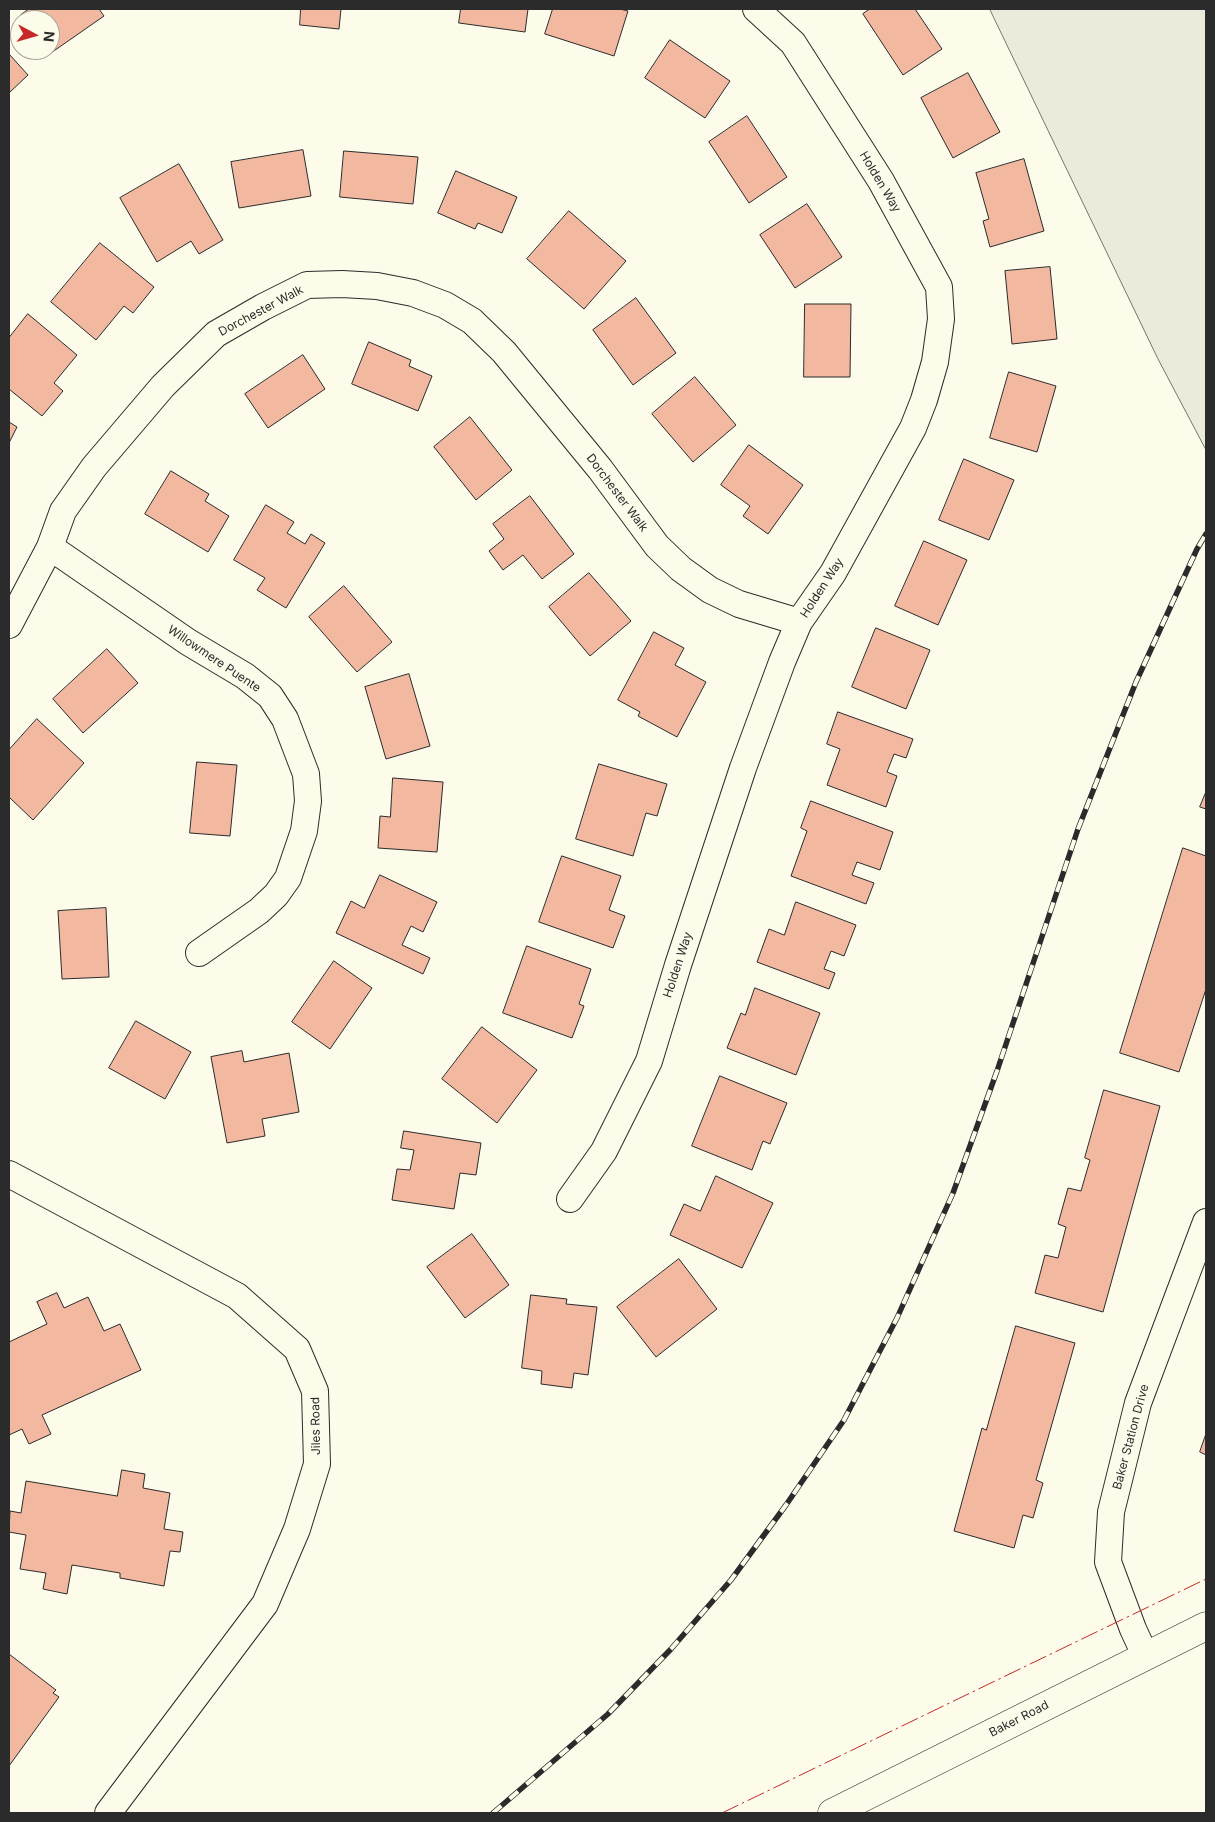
<!DOCTYPE html>
<html>
<head>
<meta charset="utf-8">
<style>
  body { margin:0 }
  #map { position:relative; width:1215px; height:1822px; overflow:hidden; background:#fdfbea; font-family:Inter,sans-serif }
  canvas { display:block }
  .frame { position:absolute; inset:0; border:10px solid #2b2b2b; pointer-events:none }
  .north { position:absolute; left:10px; top:10px; width:50px; height:50px; box-sizing:border-box; background:#fdfbea; border:1px solid #a9a89e; border-radius:50%; rotate:96deg; font-size:14px; font-weight:700; line-height:20px; text-align:center; color:#2b2b2b }
  .north::after { content:''; display:block; margin:auto; width:18px; height:22px; background:#c62828; clip-path:polygon(50% 0,100% 100%,50% 72%,0 100%) }
</style>
</head>
<body>
<div id="map">
<canvas width="1215" height="1822"></canvas>
<div class="frame"></div>
<div class="north">N</div>
</div>
<script>
const c = document.querySelector('canvas').getContext('2d');
c.lineJoin = 'round';
function paint(path, color) { c.fillStyle = color; c.fill(path, 'evenodd'); }
function strokePath(path, color, width, dash) { c.strokeStyle = color; c.lineWidth = width; c.lineCap = dash ? 'butt' : 'round'; c.setLineDash(dash || []); c.stroke(path); }
function write(font, color, halo, rows, align = 'center') {
  c.font = font + ' Inter,sans-serif'; c.lineWidth = 4; c.setLineDash([]); c.textBaseline = 'middle'; c.strokeStyle = halo; c.fillStyle = color; for (const [text, x, y, turn = 0] of rows) {
    c.save(); c.translate(x, y); c.rotate((+turn || 0) * Math.PI / 180); c.textAlign = isNaN(turn) ? turn : align; if (halo) c.strokeText(text, 0, 0); c.fillText(text, 0, 0); c.restore();
  }
}
const green = new Path2D(`
  M990 9H1206V450L1158 359Z`);
paint(green, '#ecebdb');
strokePath(green, '#74746e', 1);
const building = new Path2D(`
  M29 9H99L104 16 48 55 44 50H50V20H24L21 15Z
  M301 9H341L339 29 300 25Z
  M461 9H528L525 32 459 23Z
  M553 9H620L628 11 614 56 545 34Z
  M870 9H915L942 49 903 75 863 14Z
  M670 40 730 81 705 118 645 78Z
  M9 54 28 75 9 93Z
  M968 73 1000 132 953 158 921 98Z
  M747 116 787 177 749 203 709 142Z
  M303 150 311 196 239 208 231 162Z
  M344 151 418 157 413 204 340 197Z
  M1024 159 1044 231 990 247 983 221 989 219 976 173Z
  M179 164 223 240 199 254 191 241 157 262 120 198Z
  M456 171 517 197 502 233 478 223 475 229 438 213Z
  M807 204 842 257 795 288 760 235Z
  M569 211 626 261 584 309 527 259Z
  M100 243 154 287 133 313 124 306 96 340 51 302Z
  M1050 267 1057 339 1012 344 1005 271Z
  M636 298 676 353 633 385 593 330Z
  M805 304H851L850 377H804Z
  M28 314 77 355 54 383 63 391 42 416 9 389V338Z
  M369 342 411 360 409 366 432 376 418 411 352 384Z
  M303 355 325 389 268 428 245 394Z
  M1009 372 1056 386 1037 452 990 438Z
  M695 377 736 425 693 462 652 414Z
  M470 417 512 470 476 500 434 447Z
  M9 422 17 427 9 443Z
  M749 445 803 485 768 534 743 516 750 506 721 485Z
  M964 459 1014 480 989 540 939 520Z
  M171 471 209 494 205 501 229 516 208 552 145 514Z
  M530 496 574 554 542 579 523 555 503 570 489 551 504 539 493 524Z
  M266 505 294 522 287 533 305 544 311 534 325 543 286 608 257 590 265 578 234 560Z
  M924 541 967 560 938 625 895 606Z
  M589 573 631 621 590 656 549 607Z
  M344 586 392 642 357 672 309 617Z
  M876 628 930 650 906 709 852 687Z
  M654 632 684 648 675 665 706 682 677 737 638 716 640 712 618 700Z
  M107 649 138 683 83 733 53 699Z
  M409 674 430 746 386 759 365 687Z
  M838 712 913 739 906 758 894 754 887 772 897 776 886 807 827 785 840 749 827 744Z
  M37 719 84 763 33 820 9 797V750Z
  M197 762 237 765 230 836 190 833Z
  M599 764 667 784 657 816 646 813 633 856 576 839Z
  M393 778 443 782 437 852 378 848 380 816 390 817Z
  M1206 792V809L1200 807Z
  M811 801 893 832 880 870 857 862 852 875 874 883 866 904 791 876 807 831 801 828Z
  M1183 848 1206 856V989L1179 1072 1120 1053Z
  M562 856 621 876 609 910 625 916 613 948 539 922Z
  M380 875 437 902 423 932 411 926 402 945 430 958 423 974 336 933 351 901 364 908Z
  M796 902 856 925 844 956 831 951 824 969 835 973 829 989 757 962 769 929 784 935Z
  M106 908 109 977 62 979 58 911Z
  M527 946 591 969 579 1004 584 1006 572 1038 503 1013Z
  M334 961 372 988 330 1049 292 1022Z
  M755 988 820 1013 796 1075 727 1048 741 1013 745 1015Z
  M136 1021 191 1052 165 1099 109 1068Z
  M482 1027 537 1070 497 1123 442 1079Z
  M242 1051 244 1062 289 1053 299 1112 262 1119 265 1136 227 1143 211 1057Z
  M720 1076 787 1103 770 1144 763 1141 752 1170 692 1146Z
  M1104 1090 1160 1106 1103 1312 1035 1293 1045 1255 1058 1258 1066 1227 1058 1224 1068 1188 1081 1191 1090 1160 1085 1158Z
  M404 1131 481 1143 476 1175 460 1173 454 1209 392 1200 397 1169 410 1170 414 1150 401 1148Z
  M716 1176 773 1203 742 1268 670 1235 684 1204 700 1211Z
  M472 1234 509 1285 465 1318 427 1267Z
  M679 1259 717 1309 656 1357 617 1307Z
  M57 1293 64 1308 88 1297 104 1331 120 1324 141 1370 42 1415 51 1434 29 1444 22 1429 9 1435V1342L47 1324 37 1302Z
  M531 1295 567 1299 566 1304 597 1307 588 1375 574 1373 572 1388 541 1384 542 1371 522 1368Z
  M1016 1326 1075 1343 1036 1480 1043 1483 1033 1518 1023 1515 1014 1548 954 1531 982 1428 986 1430Z
  M1206 1434V1455L1200 1452Z
  M122 1470 145 1474 143 1488 170 1493 164 1529 183 1532 180 1552 170 1551 164 1586 120 1578V1573L72 1565 67 1594 43 1589 46 1573 20 1569 26 1535 9 1532 10 1511 21 1513 26 1481 117 1496Z
  M9 1654 56 1690 53 1693 59 1697 9 1766Z`);
paint(building, '#f2b8a0');
strokePath(building, '#2b2b2b', 1);
const minor = new Path2D(`
  M50 547 188 642 245 676 270 696 285 719 306 774 308 801 304 831 288 878 276 895 259 911 199 953
  M9 625 50 547 63 511 94 467 163 386 216 334 263 307 307 285 342 284 377 286 413 293 445 305 472 321 504 352 600 469 657 546 681 569 710 590 739 604 799 622
  M9 1174 237 1296 297 1349 315 1391 317 1464 297 1529 265 1604 108 1813
  M570 1199 604 1151 649 1061 678 965 743 768 782 662 799 622 833 573 913 428 924 400 935 362 941 319 939 287 881 181 793 43 756 9
  M1145 1655 1133 1629 1108 1562 1111 1512 1138 1403 1206 1222`);
const secondary = new Path2D(`
  M832 1813 1206 1626`);
strokePath(minor, '#2b2b2b', 28);
strokePath(secondary, '#2b2b2b', 29);
strokePath(minor, '#fdfbea', 26);
strokePath(secondary, '#fdfbea', 28);
const rail = new Path2D(`
  M493 1813 608 1714 671 1649 731 1580 786 1505 844 1420 897 1318 953 1193 997 1071 1078 829 1136 682 1197 549 1206 534`);
strokePath(rail, '#2b2b2b', 5.5);
strokePath(rail, '#fdfbea', 4, [11]);
strokePath(new Path2D(`
  M722 1813 1206 1579`), '#c62828', 1, [18, 4, 2.5, 4]);
write('12px', '#2b2b2b', '#fdfbea', [
  ["Holden Way",880,182,59],
  ["Dorchester Walk",261,311,-28],
  ["Dorchester Walk",617,493,53],
  ["Holden Way",822,588,-57],
  ["Willowmere Puente",214,659,34],
  ["Holden Way",678,965,-72],
  ["Jiles Road",316,1426,-91],
  ["Baker Station Drive",1131,1437,-75],
  ["Baker Road",1019,1719,-27]
]);
</script>
</body>
</html>
